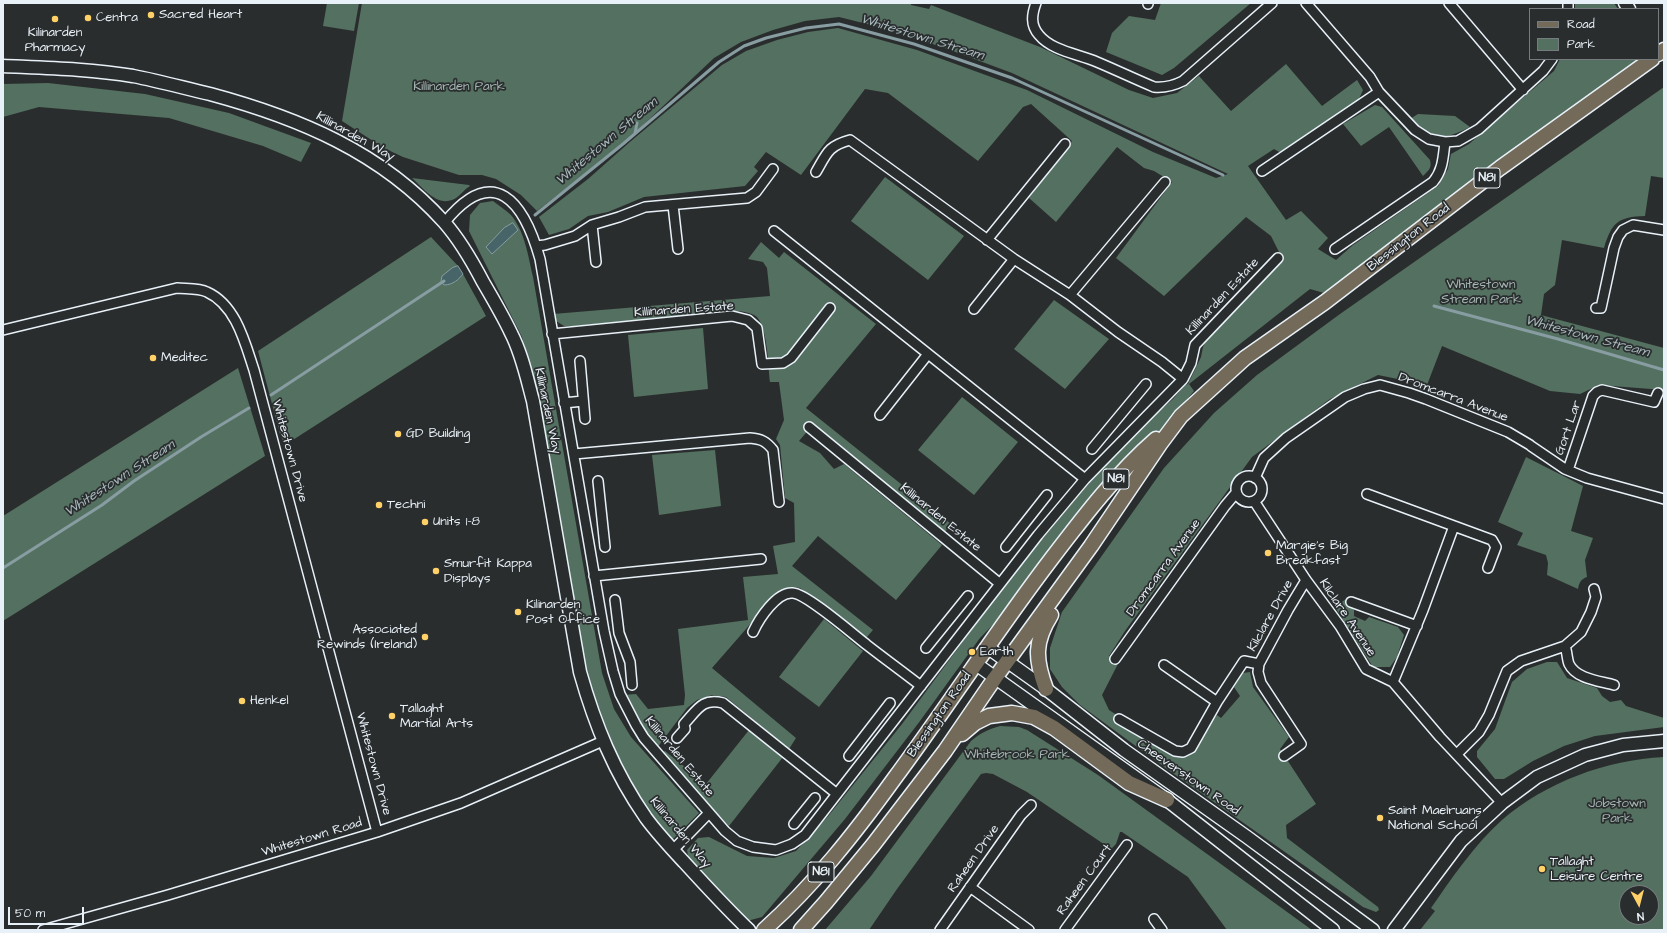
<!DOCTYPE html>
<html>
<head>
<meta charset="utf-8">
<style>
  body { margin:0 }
  #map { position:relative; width:1667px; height:933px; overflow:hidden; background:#2a2d2e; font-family:"Architects Daughter",sans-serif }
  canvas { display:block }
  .frame { position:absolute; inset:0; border:4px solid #e8f1f8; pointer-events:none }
  .legend { position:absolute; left:1529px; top:8px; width:130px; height:52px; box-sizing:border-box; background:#2a2d2e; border:1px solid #767b7f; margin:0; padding:5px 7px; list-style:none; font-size:12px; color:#e8f1f8 }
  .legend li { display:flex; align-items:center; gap:8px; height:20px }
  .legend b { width:20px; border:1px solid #767b7f }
  .north { position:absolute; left:1619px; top:885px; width:40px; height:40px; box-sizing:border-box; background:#2a2d2e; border:1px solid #767b7f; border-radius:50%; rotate:173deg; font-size:11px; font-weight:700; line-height:16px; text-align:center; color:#e8f1f8 }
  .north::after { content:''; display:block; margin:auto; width:14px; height:18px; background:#ffd166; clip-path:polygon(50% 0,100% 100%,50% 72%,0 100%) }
  .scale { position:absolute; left:8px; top:907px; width:76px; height:18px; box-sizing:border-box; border:2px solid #e8f1f8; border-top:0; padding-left:5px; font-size:12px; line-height:14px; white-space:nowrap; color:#e8f1f8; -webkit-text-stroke:3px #2a2d2e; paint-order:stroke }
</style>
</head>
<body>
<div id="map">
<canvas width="1667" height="933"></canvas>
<div class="frame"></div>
<ul class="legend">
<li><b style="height:5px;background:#746a5a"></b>Road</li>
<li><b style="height:11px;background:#547060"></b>Park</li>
</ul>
<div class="north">N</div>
<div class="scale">50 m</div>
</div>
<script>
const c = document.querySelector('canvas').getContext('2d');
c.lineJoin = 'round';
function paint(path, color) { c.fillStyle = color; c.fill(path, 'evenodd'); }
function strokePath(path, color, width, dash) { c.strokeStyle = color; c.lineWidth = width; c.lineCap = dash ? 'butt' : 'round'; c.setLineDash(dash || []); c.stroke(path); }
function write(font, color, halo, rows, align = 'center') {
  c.font = font + ' "Architects Daughter",sans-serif'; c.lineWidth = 3.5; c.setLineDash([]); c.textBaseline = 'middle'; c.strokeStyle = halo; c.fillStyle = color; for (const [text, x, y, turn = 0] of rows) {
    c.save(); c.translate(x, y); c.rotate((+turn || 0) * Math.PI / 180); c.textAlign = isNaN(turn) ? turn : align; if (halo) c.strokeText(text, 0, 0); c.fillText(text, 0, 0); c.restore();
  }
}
paint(new Path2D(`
  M327 3H359L354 31 323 26Z
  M362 3H911V5L929 9 931 5 1040 47 1129 90 1153 98 1177 93 1199 76 1231 111 1286 64 1322 106 1357 80 1363 90 1359 99 1281 153 1274 149 1248 166 1286 220 1301 211 1328 238 1318 249 1336 260 1353 245 1438 186 1448 169 1451 154 1469 144 1554 71 1560 59H1639L1324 293 1310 289 1189 384 1194 391 1156 436 1085 530 980 638 920 721 845 819 762 917 747 921 689 860 687 850 698 838 709 837 747 856 774 858 796 851 829 815 902 724 1012 575 1089 483 1149 420 1173 399 1185 385 1188 384 1201 357 1203 347 1208 337 1283 260 1271 236 1246 217 1164 296 1116 258 1172 182 1154 171 1144 168 1117 147 1056 222 1029 198 1072 141 1031 104 1023 107 978 161 888 93 865 89 801 175 766 152 754 167 758 171 745 186 644 197 608 212 588 216 569 229 549 235 539 217 588 179 631 141 722 65 746 51 777 40 808 32 838 28 917 50 1027 90 1153 152 1216 178 1228 174 1012 73 942 47 875 26 839 17 805 21 773 30 741 42 714 58 623 144 537 211 521 195 496 179 482 175H459L403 157 384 148 342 121Z
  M1161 3H1251L1174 68 1162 75 1106 52 1112 33 1129 16 1155 20Z
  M1575 3H1614L1618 9H1575Z
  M48 83 145 94 229 113 311 143 301 162 263 146 169 118 39 107 3 117V84Z
  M1664 87V178L1651 176 1645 216C1618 217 1612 222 1604 248L1562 240 1555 285 1544 294 1541 315 1664 348V390L1599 385 1580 394 1550 391 1442 346 1427 385 1378 375 1330 399 1252 457 1125 631 1109 656 1120 660 1102 695 1109 710 1184 758 1217 715 1221 718 1240 696 1234 687 1243 673 1250 672 1253 687 1289 737 1280 749 1316 804 1286 825 1287 838 1378 907 1379 910 1376 912 1363 907 1167 769 1080 705 1062 687 1050 669V648L1062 612 1164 468 1214 413 1257 375 1340 314Z
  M1375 105 1382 107 1430 160C1432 168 1429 170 1423 176L1389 127 1361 146 1343 124Z
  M1418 114 1455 116 1470 127C1456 134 1440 142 1425 132 1420 129 1415 123 1410 119Z
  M885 177 964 236 928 280 851 221Z
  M412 178 469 185 470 186C463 190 459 198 452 200 436 206 422 187 412 178Z
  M493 201C499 206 506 210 511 215 525 232 528 255 533 277L602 673 614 709 631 737 699 813 672 840 651 815 631 783 606 735 586 686 539 399 522 337 469 231 470 215 480 203Z
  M431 237 458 266 452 268 461 275 463 274 486 316 285 445 280 434 258 351Z
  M761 242 779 258 784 252 876 324 806 408 951 524 944 533 811 427 799 441 820 453 834 469 844 464 942 545 896 600 818 536 792 566 873 630 866 638 800 588 794 587 780 590 712 668 796 738 789 749 726 697 712 695 697 700 687 708 657 748 644 731 623 695 636 694 648 709 684 705 685 695 678 629 748 620 743 577 778 574 773 546 795 542 794 503 785 498 780 445 776 439 784 420 779 382H770C768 366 768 330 757 317 751 312 740 311 733 311L573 326H564L553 319V314L770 296 767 268 763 262 748 259Z
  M1054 300 1109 339 1065 389 1014 349Z
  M703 328 708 389 634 397 628 335Z
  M238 368 265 456 3 621V516Z
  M962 397 1018 442 974 495 918 450Z
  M715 450 721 506 659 515 652 455Z
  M1526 457 1583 486 1571 531 1593 538 1585 560 1587 577C1581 579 1579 583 1578 589L1547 575 1548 563 1546 555 1517 545 1523 533 1498 522Z
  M1350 596 1348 604 1354 610V616L1365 621 1369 617 1398 627 1404 635 1397 657 1390 667H1373L1335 607Z
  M824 619 863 651 819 707 779 677Z
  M1547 662H1557L1567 678 1597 688 1602 696 1610 702 1621 700 1626 706 1664 718V727L1595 736 1564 746 1533 761 1504 779H1495L1477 757V751L1495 729 1512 682 1527 669Z
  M1000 726 1019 727 1027 730 1098 775 1312 930H1227L1188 877 1122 832H1120L1116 844 1111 849 1027 792 993 774 986 773 981 774 897 889 869 930H825L871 876 971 741C980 733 989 729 1000 726Z
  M749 730 783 757 729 826 661 753 665 751 706 784Z
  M1664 757V930H1420L1435 911 1431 908C1452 878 1474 845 1502 820 1546 782 1606 760 1664 757ZM1627 893H1651V917H1627Z`), '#547060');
const water = new Path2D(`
  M513 223 518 230 492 254 486 247 504 228Z
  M458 266 463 274C459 279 453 285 444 285L441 281 442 276 452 268Z`);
paint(water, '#476568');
strokePath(water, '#879da2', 1);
strokePath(new Path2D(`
  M635 133 637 123
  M535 215 623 144 719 62 744 46 766 38 806 28 839 24 914 44 1012 78 1223 175
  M1434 306 1558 339 1664 370
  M271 395 444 281
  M3 568 102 505 134 481 201 437 249 408`), '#879da2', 3);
const street = new Path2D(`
  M1036 3C1032 14 1030 25 1039 35 1052 51 1079 54 1097 62 1116 70 1135 79 1154 87 1165 88 1173 86 1183 81L1272 3
  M1306 3 1370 77 1379 92 1415 130 1429 139 1445 142
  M1449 3 1523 90
  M1148 4V3
  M1568 9V3
  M1262 171 1379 92
  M673 205 678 249
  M445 222C494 162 524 202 540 259L604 631 613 671 620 694 636 725 644 738 725 831 737 841 753 847 776 850 792 844 805 835 1038 535 1085 479 1183 379 1162 362 1118 332 1070 295 1014 259 850 140C828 146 827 153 816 172
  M592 225 596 262
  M774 231 1085 479
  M987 240 1065 144
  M536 246 545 245 575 236 592 225 619 217 645 207 747 198 756 192 773 169
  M1335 249 1433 182C1443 170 1443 158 1445 142L1458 141 1479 129 1543 71 1552 59
  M1070 295 1165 182
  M1596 308H1601L1614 248 1618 237 1623 230 1633 225 1664 230
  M974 309 1014 259
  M3 330 177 288C186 289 199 288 207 292 236 305 245 343 254 370L377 832
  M552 334 732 316 748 320 757 328 762 364 783 363 791 358 830 308
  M580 361 585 419
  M1183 379 1191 363 1195 345 1278 258
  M564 403 583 401
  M880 415 928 354
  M809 427 999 583
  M1531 446 1565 469 1587 478 1664 499
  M1092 449 1146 384
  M574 454 750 438C761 439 766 441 773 450L779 502
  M1568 470 1593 396 1597 392 1602 390 1654 402 1658 393
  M1236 489a13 13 0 1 1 26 0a13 13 0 1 1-26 0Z
  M1255 478 1264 458 1286 438 1345 397 1364 389 1380 385 1409 393 1426 399 1508 432 1530 445
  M598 481 605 547
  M1367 494 1492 540 1496 547 1488 568
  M1254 501 1306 580 1340 626 1366 669 1393 682 1440 737 1502 803
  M1006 547 1047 495
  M594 576 761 559
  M615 600 619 633 630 662 632 685
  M1351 602 1417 626
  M753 632C759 619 777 591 793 593 807 594 854 635 867 645 885 659 903 672 921 686
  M1565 646C1567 651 1567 659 1569 664 1576 679 1600 681 1614 685
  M926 648 968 596
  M1115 659 1225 506 1236 493
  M1164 665 1217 702
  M1393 682 1423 610 1454 526
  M1119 719 1175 751 1183 752 1191 748 1217 702 1244 661 1259 664
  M677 738 685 729 684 724C698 709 702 698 723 703L837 794
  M1457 754 1479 732 1489 715 1507 671 1521 661 1565 646 1581 632 1591 612 1596 597 1594 589
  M849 756 890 703
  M1284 756 1301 744 1261 683 1258 672 1259 664 1288 610 1306 580
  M794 824 815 798
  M673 850 709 813
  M970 887 1029 930
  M1154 919 1162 930
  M43 930 168 895 377 832 461 803 603 741
  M940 930 1021 815 1031 805
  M1065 930 1127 845`);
const secondary = new Path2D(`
  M1625 3 1629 9
  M3 66C46 68 90 69 133 76 159 81 184 88 210 94 299 118 381 152 444 222 460 240 472 261 483 282 493 299 503 316 511 333 522 354 527 379 533 401L580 672C595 725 614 772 646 818 657 833 671 848 684 862 705 885 726 908 749 930
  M987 647 1046 689 1124 750 1247 837 1373 930
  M976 664 1167 800 1333 930
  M1394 930 1461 841 1502 803 1537 777 1585 755 1623 745 1664 741`);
const primary = new Path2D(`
  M1658 54 1664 50
  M1046 689C1035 659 1034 642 1051 615
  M962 734 975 723 989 716 1012 713 1034 717 1054 728 1129 783 1167 800
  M764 930C814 885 855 833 894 779 948 706 997 630 1052 558 1084 516 1117 473 1156 439
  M801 930 826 902 873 845 945 751 995 678 1091 546 1160 444 1181 416 1245 358 1325 302 1500 168 1652 59`);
strokePath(street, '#e8f1f8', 12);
strokePath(secondary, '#e8f1f8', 15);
strokePath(primary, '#e8f1f8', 17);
strokePath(street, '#2a2d2e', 9);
strokePath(secondary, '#2a2d2e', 12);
strokePath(primary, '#746a5a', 14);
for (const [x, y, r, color] of [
  [151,15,4,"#ffd166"],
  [88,18,4,"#ffd166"],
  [55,19,4,"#ffd166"],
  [153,358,4,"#ffd166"],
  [398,434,4,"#ffd166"],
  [379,505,4,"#ffd166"],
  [425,522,4,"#ffd166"],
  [1268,553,4,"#ffd166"],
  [436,571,4,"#ffd166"],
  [518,612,4,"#ffd166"],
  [425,637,4,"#ffd166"],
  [972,652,4,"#ffd166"],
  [242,701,4,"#ffd166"],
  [392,716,4,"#ffd166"],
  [1380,818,4,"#ffd166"],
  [1542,869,4,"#ffd166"]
]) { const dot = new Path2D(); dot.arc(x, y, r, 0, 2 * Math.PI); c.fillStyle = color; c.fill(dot); strokePath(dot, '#2a2d2e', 1.5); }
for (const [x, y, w] of [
  [1487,178,26],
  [1116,479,26],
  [821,872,26]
]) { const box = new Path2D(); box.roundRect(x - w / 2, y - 10, w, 20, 3); c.fillStyle = '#2a2d2e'; c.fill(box); strokePath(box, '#e8f1f8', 1); }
write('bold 12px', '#e8f1f8', null, [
  ["N81",1487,178],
  ["N81",1116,479],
  ["N81",821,872]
]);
write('13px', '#e8f1f8', '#2a2d2e', [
  ["Sacred Heart",159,15],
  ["Centra",96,18],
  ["Kilinarden",55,33,"center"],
  ["Pharmacy",55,48,"center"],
  ["Meditec",161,358],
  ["GD Building",406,434],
  ["Techni",387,505],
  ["Units 1-8",433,522],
  ["Margie's Big",1276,546],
  ["Breakfast",1276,561],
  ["Smurfit Kappa",444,564],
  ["Displays",444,579],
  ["Kilinarden",526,605],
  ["Post Office",526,620],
  ["Associated",417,630,"right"],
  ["Rewinds (Ireland)",417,645,"right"],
  ["Earth",980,652],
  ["Henkel",250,701],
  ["Tallaght",400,709],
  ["Martial Arts",400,724],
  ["Saint Maelruans",1388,811],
  ["National School",1388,826],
  ["Tallaght",1550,862],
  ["Leisure Centre",1550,877]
], 'left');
write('13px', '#a5b7b4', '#2a2d2e', [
  ["Killinarden Park",459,87],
  ["Whitestown",1481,285],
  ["Stream Park",1481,300],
  ["Whitebrook Park",1017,755],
  ["Jobstown",1617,804],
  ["Park",1617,819]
]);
write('13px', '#e8f1f8', '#2a2d2e', [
  ["Killinarden Way",355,137,29],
  ["Blessington Road",1409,238,-38],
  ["Killinarden Estate",1223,297,-47],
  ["Killinarden Estate",684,310,-4],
  ["Dromcarra Avenue",1453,398,21],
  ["Killinarden Way",547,411,78],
  ["Gort Lar",1569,428,-71],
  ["Whitestown Drive",289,451,75],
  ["Killinarden Estate",940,518,39],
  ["Dromcarra Avenue",1164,568,-54],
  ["Kilclare Drive",1271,616,-61],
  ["Kilclare Avenue",1347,618,56],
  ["Blessington Road",940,715,-55],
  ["Killinarden Estate",679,757,50],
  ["Whitestown Drive",373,764,75],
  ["Cheeverstown Road",1188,778,35],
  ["Killinarden Way",680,833,50],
  ["Whitestown Road",312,838,-17],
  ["Raheen Drive",974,859,-55],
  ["Raheen Court",1085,880,-54]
]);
write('italic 14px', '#a8b9be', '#2a2d2e', [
  ["Whitestown Stream",922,38,17],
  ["Whitestown Stream",607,142,-40],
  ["Whitestown Stream",1587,337,15],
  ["Whitestown Stream",120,479,-33]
]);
</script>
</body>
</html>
